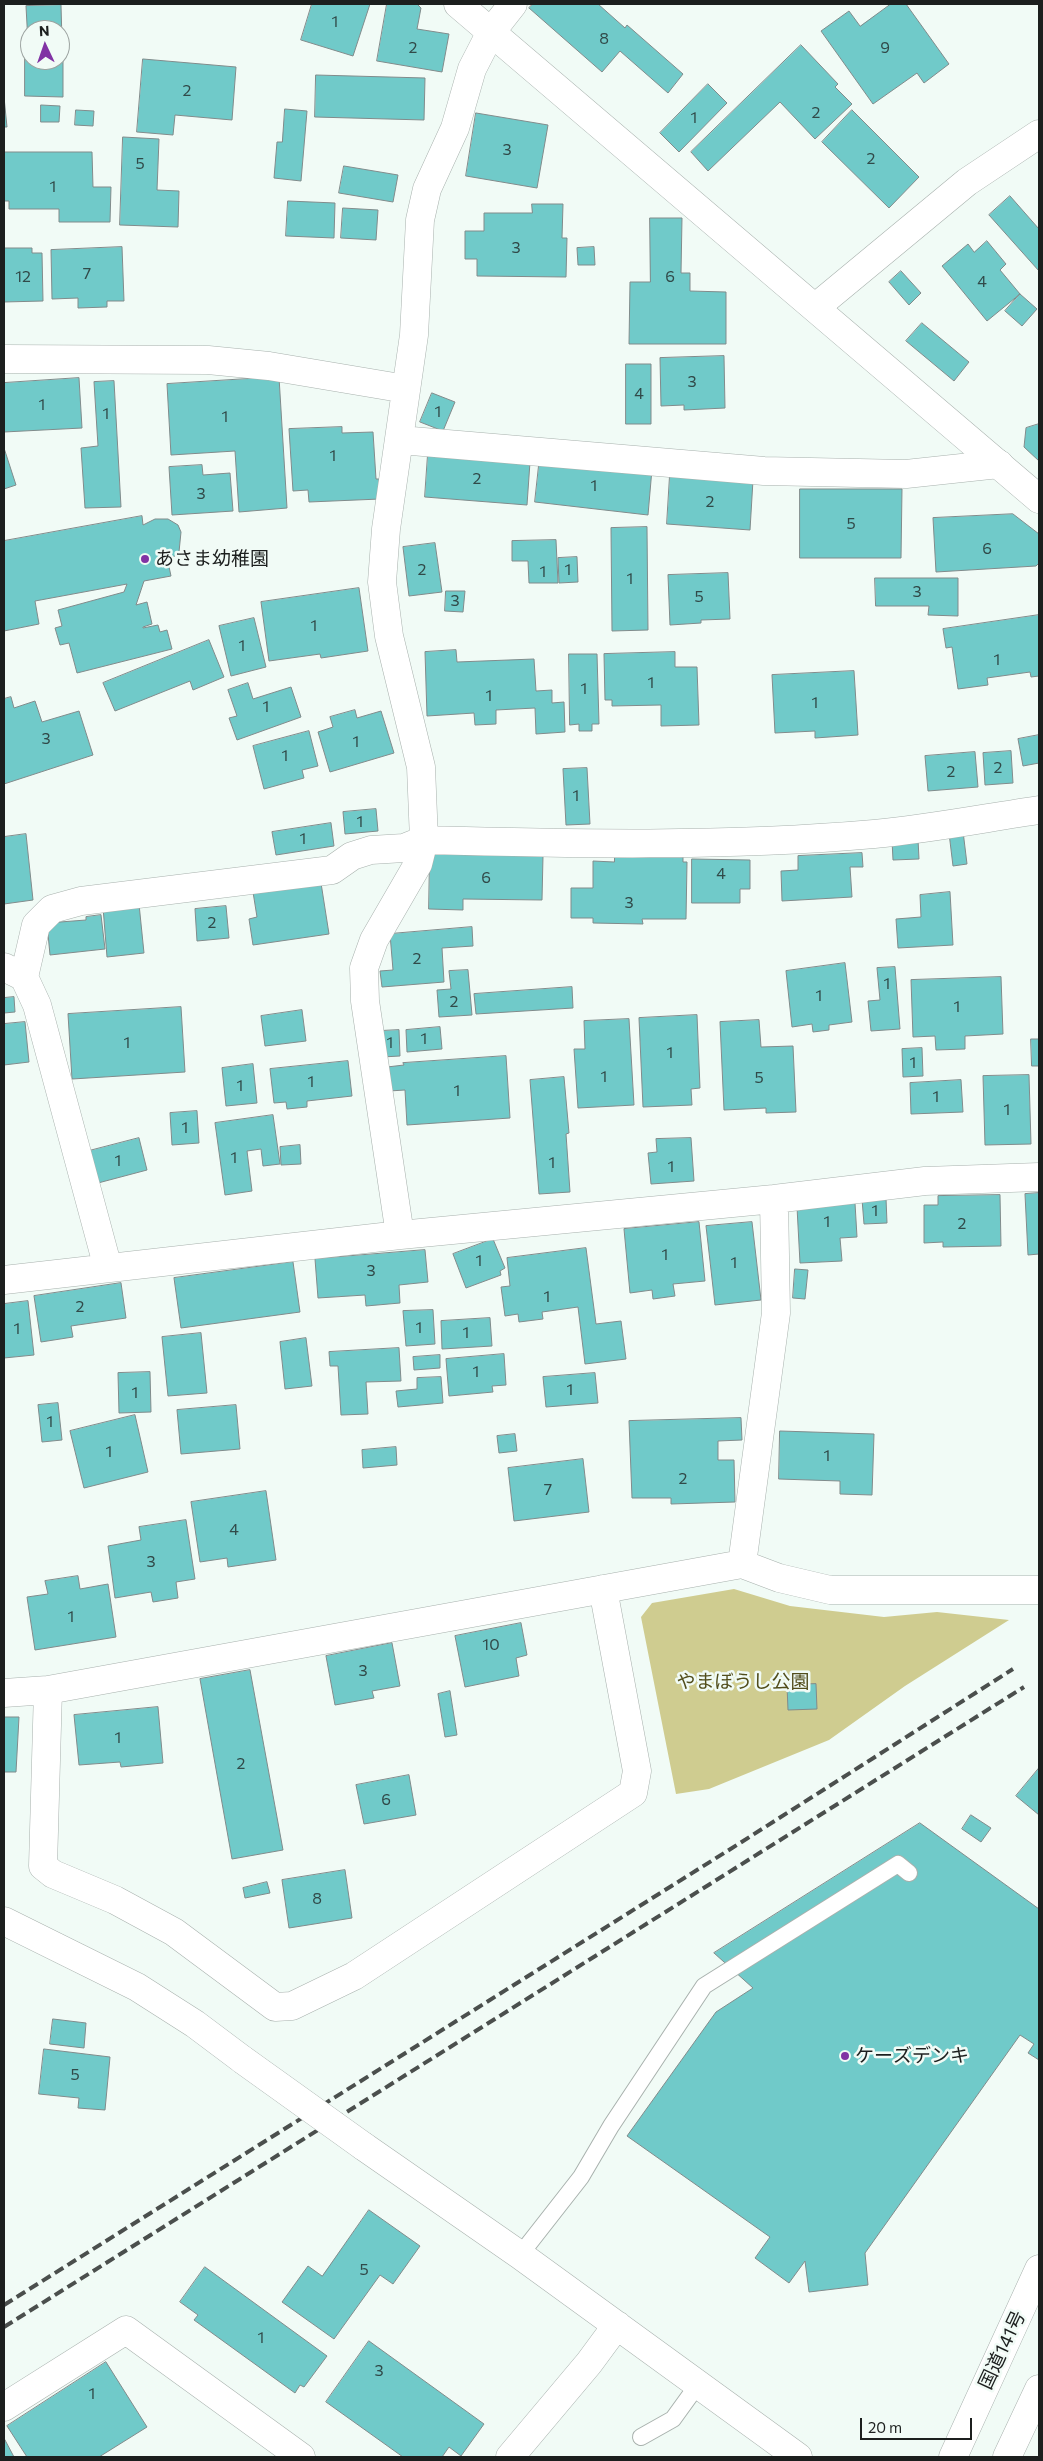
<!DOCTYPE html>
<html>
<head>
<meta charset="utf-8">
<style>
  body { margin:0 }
  #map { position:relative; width:1043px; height:2461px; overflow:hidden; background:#f1fbf6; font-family:Commissioner,sans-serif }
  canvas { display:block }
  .frame { position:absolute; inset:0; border:5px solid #1c1f1e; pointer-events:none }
  .north { position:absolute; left:20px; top:20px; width:50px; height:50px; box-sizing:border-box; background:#f1fbf6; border:1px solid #9ca3a0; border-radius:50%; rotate:357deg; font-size:14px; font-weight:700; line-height:20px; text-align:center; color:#1c1f1e }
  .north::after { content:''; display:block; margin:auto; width:18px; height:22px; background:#8133a4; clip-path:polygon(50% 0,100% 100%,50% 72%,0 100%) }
  .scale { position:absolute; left:860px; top:2418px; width:112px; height:22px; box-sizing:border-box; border:2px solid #1c1f1e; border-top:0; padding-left:6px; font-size:15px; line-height:18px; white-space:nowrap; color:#1c1f1e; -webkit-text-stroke:4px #f1fbf6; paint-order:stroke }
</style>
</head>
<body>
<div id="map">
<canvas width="1043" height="2461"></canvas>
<div class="frame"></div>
<div class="north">N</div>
<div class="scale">20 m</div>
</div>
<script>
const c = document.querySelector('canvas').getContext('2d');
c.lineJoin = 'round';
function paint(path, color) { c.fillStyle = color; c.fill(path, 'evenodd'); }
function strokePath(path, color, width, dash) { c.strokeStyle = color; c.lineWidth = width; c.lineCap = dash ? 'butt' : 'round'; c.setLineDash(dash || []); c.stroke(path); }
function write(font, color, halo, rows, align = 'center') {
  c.font = font + ' Commissioner,"Noto Sans JP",sans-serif'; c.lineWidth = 5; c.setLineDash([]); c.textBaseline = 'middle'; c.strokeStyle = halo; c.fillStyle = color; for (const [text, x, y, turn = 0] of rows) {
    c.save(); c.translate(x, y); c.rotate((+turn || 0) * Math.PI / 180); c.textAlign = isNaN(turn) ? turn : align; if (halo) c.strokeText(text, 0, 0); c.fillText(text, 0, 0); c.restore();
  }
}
paint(new Path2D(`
  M734 1589 790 1606 884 1617 937 1612 1009 1620 905 1686 829 1740 709 1789 676 1794 641 1617 652 1603Z`), '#cfcc90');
const building = new Path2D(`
  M312 4H370L353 56 301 40Z
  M387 4H417L421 8 417 29 449 34 442 72 377 61Z
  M533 4H598L625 28 627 25 683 74 668 93 620 51 602 72 529 8Z
  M891 4H906L949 64 924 83 917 73 873 104 821 31 849 11 860 26Z
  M61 5 62 41H60V30H30V43H28L26 6Z
  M801 45 838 84 835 87 852 104 815 139 780 102 708 171 691 152Z
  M25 51H30V60H60V51H63V97L25 96Z
  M143 59 236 67 232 120 175 115 173 135 137 132Z
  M316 75 425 78 424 120 315 117Z
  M708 84 727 103 679 152 660 133Z
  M4 97 7 127H4Z
  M41 105 60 106 59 122H41Z
  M285 109 307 111 301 181 274 178 277 142H282Z
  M76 110 94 111 93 126 75 125Z
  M852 110 919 177 889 208 822 142Z
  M476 113 548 125 537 188 466 176Z
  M123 137 159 139 157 190 179 191 178 227 120 225Z
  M4 152H92L93 187H111L110 222H59V209H9V201H4Z
  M344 166 398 175 393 202 339 193Z
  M1010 196 1039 229V271L989 215Z
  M288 201 335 203 334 238 286 236Z
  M532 204H563L562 238H567L566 277 477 276V259H465V231H484V213H532Z
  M343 208 378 210 376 240 341 238Z
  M650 218H682L681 273H690V291L726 292V344H629L630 282H650Z
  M987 241 1006 264 1000 270 1020 294 987 321 942 266 968 244 974 252Z
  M122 247 124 301H107V307L78 308V298L52 299 51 250Z
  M594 247 595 265H578L577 248Z
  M4 248H32V253H42L43 301 4 302Z
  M901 271 921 293 909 305 889 282Z
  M1020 294 1037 309 1022 326 1005 311Z
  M922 323 969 362 954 381 906 341Z
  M724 356 725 408 684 410V405L661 406 660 358Z
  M626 364H651V424H626Z
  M279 377 287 508 239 512 235 451 171 455 167 384Z
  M79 378 82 428 4 432V383Z
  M114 381 121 507 85 508 81 448 98 446 94 382Z
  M432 393 455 402 443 431 420 422Z
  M1039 424V461L1024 447 1026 428Z
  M342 427V433L373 432 376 479H379L380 499 309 502 308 490 293 491 289 429Z
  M4 448 16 485 4 489Z
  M428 454 530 462 527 505 425 497Z
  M540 456 652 469 648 515 535 502Z
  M202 465 203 475 230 473 233 511 172 515 169 467Z
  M670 475 753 480 750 530 667 524Z
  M800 489H902L901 558H800Z
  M1013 514 1039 534V563L1036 566 936 572 933 518Z
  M142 516 143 525 155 519H168L178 525 181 532 179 552 168 562 171 576 144 581 136 605 147 602 152 624 143 627V628L158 625 160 632 167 630 172 649 77 673 69 643 60 645 55 628 62 626 58 610 124 592 127 584 35 601 39 624 4 631V541Z
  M647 527 648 630 612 631 611 528Z
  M556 540 558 583H529L528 561H512V541Z
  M435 543 442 592 409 596 403 547Z
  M577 557 578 582 559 583 558 558Z
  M728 573 730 619 701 620V623L670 625 668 575Z
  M875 578H958V616L928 615 929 606H876Z
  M359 588 368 651 321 658 320 654 269 661 261 602Z
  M446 591H465L463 612 445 611Z
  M1039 615V676L1031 677 1030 672 987 678 988 685 958 689 952 647 946 648 943 629Z
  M254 618 266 667 231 676 219 626Z
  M209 640 224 677 193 690 190 681 115 711 103 683Z
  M456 650 457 662 534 659 536 691 552 690V703L564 702 565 732 536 734 535 708 496 710V724L475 725 474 713 427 716 425 652Z
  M675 652V667H697L699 725 661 726V705L612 706V700H605L604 654Z
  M569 654H597L599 724H592V731H579V724L570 725Z
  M854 671 858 735 815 738V731L775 733 772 675Z
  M248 683 253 699 291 687 301 717 237 740 229 718 237 716 228 690Z
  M11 697 14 708 35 701 42 722 79 711 93 755 4 784V699Z
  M355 710 357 718 381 711 394 753 330 772 318 732 333 727 330 717Z
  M309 731 318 766 302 770 304 778 264 789 253 746Z
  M1039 735V763L1023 766 1018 739Z
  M1011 751 1013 783 985 785 983 753Z
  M975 752 978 787 928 791 925 756Z
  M587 768 590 824 566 825 563 769Z
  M376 809 378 831 345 834 343 812Z
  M331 823 334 846 276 855 272 832Z
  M963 831 967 864 953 866 949 833Z
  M26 834 33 900 4 904V837Z
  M918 839 919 859 893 860 892 840Z
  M862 853 863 867H850L852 897 782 901 781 871 798 870V856Z
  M430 854 543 856 542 900 463 899V910L429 909Z
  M615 857H683V862H687L686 919H642L643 924 593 923V918H571V888H593V861L614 862Z
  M692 859 750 860V889H740V903H692Z
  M321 883 329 934 253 945 249 919 257 917 253 892Z
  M950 892 953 945 898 948 896 919 921 917 920 895Z
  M139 904 144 953 107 957 103 907Z
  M226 906 229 938 197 941 195 909Z
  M101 915 105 949 50 955 47 923 86 920V917Z
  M472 927 473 946 442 948 444 982 382 987 380 971 393 970 390 934Z
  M845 963 852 1022 829 1025V1030L813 1032 812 1024 792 1027 786 971Z
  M895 967 900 1029 871 1031 868 1001 880 1000 877 968Z
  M468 970 472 1015 439 1017 437 990 451 989 449 971Z
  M1001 977 1003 1034 965 1036V1049L936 1050 935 1036 913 1037 911 980Z
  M572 987 573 1008 476 1014 474 994Z
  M14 997 15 1012 4 1013V998Z
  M181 1007 185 1072 72 1079 68 1014Z
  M302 1010 306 1041 265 1046 261 1016Z
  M697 1015 700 1088 691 1089 692 1105 643 1107 639 1018Z
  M629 1019 634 1105 578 1108 574 1049H585L584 1021Z
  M759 1020 761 1047 793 1046 796 1112 766 1113V1108L724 1110 720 1022Z
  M25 1022 29 1062 4 1065V1024Z
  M440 1027 442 1049 407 1052 406 1030Z
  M399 1030 400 1056 382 1057 380 1031Z
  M1031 1039H1039V1066H1032Z
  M922 1048 923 1076 903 1077 902 1049Z
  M506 1056 510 1118 407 1125 405 1090 389 1091 387 1067 404 1065 403 1063Z
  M348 1061 352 1096 307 1101V1107L287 1109 286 1102 274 1103 270 1069Z
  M253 1064 257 1103 226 1106 222 1068Z
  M1029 1075 1031 1144 985 1145 983 1076Z
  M564 1077 569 1133 566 1134 570 1192 539 1194 530 1080Z
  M961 1080 963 1112 911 1114 910 1083Z
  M197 1111 199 1143 172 1145 170 1113Z
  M273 1115 280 1164 263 1166 261 1149 247 1151 252 1191 225 1195 215 1123Z
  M139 1138 147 1170 98 1183 89 1151Z
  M691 1138 694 1181 651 1184 648 1153 657 1152 656 1139Z
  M300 1145 301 1164 281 1165 280 1147Z
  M1039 1193V1254L1028 1255 1025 1194Z
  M1000 1195 1001 1246 943 1247V1242L924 1243V1205H938V1196Z
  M886 1198 887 1223 864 1224 862 1199Z
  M855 1203 857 1237 840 1238 842 1261 800 1263 797 1207Z
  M699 1222 705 1281 673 1284 675 1296 653 1299 652 1290 630 1293 624 1229Z
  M752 1222 761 1300 715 1305 706 1226Z
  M493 1239 505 1268 500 1271 501 1275 466 1288 453 1254Z
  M586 1248 596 1324 621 1321 626 1359 585 1364 578 1307 542 1312 543 1319 519 1322 518 1314 505 1316 501 1287 510 1286 507 1258Z
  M425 1250 428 1282 399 1285 400 1303 366 1306 365 1295 318 1298 315 1259Z
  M293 1262 300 1312 181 1328 174 1278Z
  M795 1269 808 1270 805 1299 793 1298Z
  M121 1283 126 1318 71 1326 73 1337 41 1342 34 1296Z
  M28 1301 34 1355 4 1358V1304Z
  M433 1310 435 1344 406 1346 403 1311Z
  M490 1318 492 1346 442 1349 441 1321Z
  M201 1333 207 1393 168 1396 162 1337Z
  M306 1338 312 1386 285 1389 280 1342Z
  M399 1348 401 1381 366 1382 368 1414 341 1415 338 1366H330L329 1352Z
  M504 1354 506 1385 492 1386 493 1392 449 1396 446 1359Z
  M440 1355V1368L414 1370 413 1357Z
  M150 1372 151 1412 119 1413 118 1373Z
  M595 1373 598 1403 546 1407 543 1377Z
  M441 1377 443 1403 398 1407 396 1391 417 1389V1378Z
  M58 1403 62 1440 42 1442 38 1405Z
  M236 1405 240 1449 181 1454 177 1410Z
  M135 1415 148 1472 84 1488 70 1431Z
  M741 1418 742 1440 718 1441V1460H734L735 1502 671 1504V1498H632L629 1421Z
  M780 1431 874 1434 872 1495 840 1494V1481L779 1479Z
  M515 1434 517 1451 499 1453 497 1436Z
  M396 1447 397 1465 363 1468 362 1450Z
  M583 1459 589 1512 514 1521 508 1468Z
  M266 1491 276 1560 228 1567 227 1558 200 1562 191 1502Z
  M186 1520 195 1579 176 1582 178 1598 153 1602 151 1592 115 1598 108 1546 141 1540 139 1527Z
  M78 1576 80 1589 108 1584 116 1637 35 1650 27 1597 48 1594 45 1581Z
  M521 1623 527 1655 516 1658 519 1676 465 1687 455 1636Z
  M392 1643 400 1686 372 1691 374 1698 335 1705 326 1656Z
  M250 1670 283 1850 232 1859 200 1679Z
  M816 1684 817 1709 788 1710 787 1685Z
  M450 1691 457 1735 445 1737 438 1694Z
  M158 1707 163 1763 121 1767 120 1762 79 1765 74 1715Z
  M4 1717H19L16 1772H4Z
  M1039 1768V1815L1016 1796Z
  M409 1775 416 1815 364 1824 356 1785Z
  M971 1815 991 1828 981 1842 962 1829Z
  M920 1823 1039 1909V2060L1028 2053 1034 2044 1020 2035 865 2253 868 2285 809 2292 805 2261 789 2283 755 2258 770 2237 627 2136 716 2012 753 1988 714 1953Z
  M345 1870 352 1918 289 1928 282 1880Z
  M267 1882 270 1893 245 1898 243 1888Z
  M53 2019 86 2023 84 2048 50 2044Z
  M44 2049 110 2057 105 2110 78 2108 79 2098 39 2094Z
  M369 2210 420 2246 393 2284 380 2275 334 2339 282 2302 308 2266 322 2276Z
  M205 2267 327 2356 304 2387 300 2385 295 2393 194 2320 198 2315 180 2302Z
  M369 2341 484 2424 461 2456 449 2447 442 2457H403L326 2402Z
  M106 2362 147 2427 99 2457H27L7 2426Z
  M5 2440 14 2457H4Z`);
paint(building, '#70cac9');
strokePath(building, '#818b8b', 1);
const lane = new Path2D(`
  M520 2255 581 2177 611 2126 704 1986 898 1864 909 1873
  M641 2437 673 2419 699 2383`);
const street = new Path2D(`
  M816 307 967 182 1039 134
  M4 359 208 360 269 366 406 389
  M400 440 764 471 906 474 999 464
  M4 967 24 977 37 1005 108 1268
  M24 977 36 925 52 909 81 901 332 870 352 856 371 850 404 848 424 840 421 767 389 636 382 582 386 529 414 335 420 220 427 189 455 128 472 69 491 32 513 4
  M400 1235 365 1001 364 968 374 940 418 864 424 840C574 844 725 847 874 834 929 829 985 818 1039 810
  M4 1280 400 1235 774 1199 925 1181 1039 1177
  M742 1564 776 1313 774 1199
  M48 1690 43 1866 53 1874 115 1900 174 1932 275 2007 292 2006 354 1976 633 1793 637 1771 603 1589
  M4 1693 48 1690 742 1564 779 1578 830 1590H1039
  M4 2407 126 2330 301 2457`);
const secondary = new Path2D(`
  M458 4 1039 499
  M4 1921 137 1987 195 2024 243 2060
  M363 2146 520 2255 798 2457
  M510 2457 589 2363 617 2325`);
const highway = new Path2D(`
  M953 2457 1039 2269
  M1007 2457 1039 2389`);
strokePath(lane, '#a8b1ad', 18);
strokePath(street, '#a8b1ad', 29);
strokePath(secondary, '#a8b1ad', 29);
strokePath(highway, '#a8b1ad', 29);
strokePath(lane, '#fff', 16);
strokePath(street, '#fff', 28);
strokePath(secondary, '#fff', 28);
strokePath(highway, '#fff', 28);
strokePath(new Path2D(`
  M4 2305 740 1843 1013 1669
  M4 2327 1024 1687`), '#4b4f4d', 4, [10, 5]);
const secondaryBridge = new Path2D(`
  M243 2060 363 2146`);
strokePath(secondaryBridge, '#a8b1ad', 29, []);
strokePath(secondaryBridge, '#fff', 28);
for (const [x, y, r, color] of [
  [145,559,5,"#8133a4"],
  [845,2056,5,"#8133a4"]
]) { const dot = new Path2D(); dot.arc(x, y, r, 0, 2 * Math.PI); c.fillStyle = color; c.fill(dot); strokePath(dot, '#f1fbf6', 2); }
write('16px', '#314a49', null, [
  ["1",335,22],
  ["8",604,39],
  ["2",413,48],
  ["9",885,48],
  ["2",187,91],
  ["2",816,113],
  ["1",694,118],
  ["3",507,150],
  ["2",871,159],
  ["5",140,164],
  ["1",53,187],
  ["3",516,248],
  ["7",87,274],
  ["12",23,277],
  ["6",670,277],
  ["4",982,282],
  ["3",692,382],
  ["4",639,394],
  ["1",42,405],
  ["1",438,412],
  ["1",106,414],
  ["1",225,417],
  ["1",333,456],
  ["2",477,479],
  ["1",594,486],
  ["3",201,494],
  ["2",710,502],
  ["5",851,524],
  ["6",987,549],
  ["2",422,570],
  ["1",568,570],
  ["1",543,572],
  ["1",630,579],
  ["3",917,592],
  ["5",699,597],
  ["3",455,601],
  ["1",314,626],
  ["1",242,646],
  ["1",997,660],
  ["1",651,683],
  ["1",584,689],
  ["1",489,696],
  ["1",815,703],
  ["1",266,707],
  ["3",46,739],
  ["1",356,742],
  ["1",285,756],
  ["2",998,768],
  ["2",951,772],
  ["1",576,796],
  ["1",360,822],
  ["1",303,839],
  ["4",721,874],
  ["6",486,878],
  ["3",629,903],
  ["2",212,923],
  ["2",417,959],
  ["1",887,984],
  ["1",819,996],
  ["2",454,1002],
  ["1",957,1007],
  ["1",424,1039],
  ["1",127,1043],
  ["1",390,1043],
  ["1",670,1053],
  ["1",913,1063],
  ["1",604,1077],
  ["5",759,1078],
  ["1",311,1082],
  ["1",240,1086],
  ["1",457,1091],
  ["1",936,1097],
  ["1",1007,1110],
  ["1",185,1128],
  ["1",234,1158],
  ["1",118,1161],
  ["1",552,1163],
  ["1",671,1167],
  ["1",875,1211],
  ["1",827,1222],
  ["2",962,1224],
  ["1",665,1255],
  ["1",479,1261],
  ["1",734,1263],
  ["3",371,1271],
  ["1",547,1297],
  ["2",80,1307],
  ["1",419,1328],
  ["1",17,1329],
  ["1",466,1333],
  ["1",476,1372],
  ["1",570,1390],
  ["1",135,1393],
  ["1",50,1422],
  ["1",109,1452],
  ["1",827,1456],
  ["2",683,1479],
  ["7",548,1490],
  ["4",234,1530],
  ["3",151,1562],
  ["1",71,1617],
  ["10",491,1645],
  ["3",363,1671],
  ["1",118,1738],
  ["2",241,1764],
  ["6",386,1800],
  ["8",317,1899],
  ["5",75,2075],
  ["5",364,2270],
  ["1",261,2338],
  ["3",379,2371],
  ["1",92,2394]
]);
write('19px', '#1c1f1e', '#f1fbf6', [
  ["あさま幼稚園",155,559],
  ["ケーズデンキ",855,2056]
], 'left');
write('19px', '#514d1b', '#f1fbf6', [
  ["やまぼうし公園",743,1682]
]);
write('19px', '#1c1f1e', '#f1fbf6', [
  ["国道141号",1002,2350,-65]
]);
</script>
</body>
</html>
